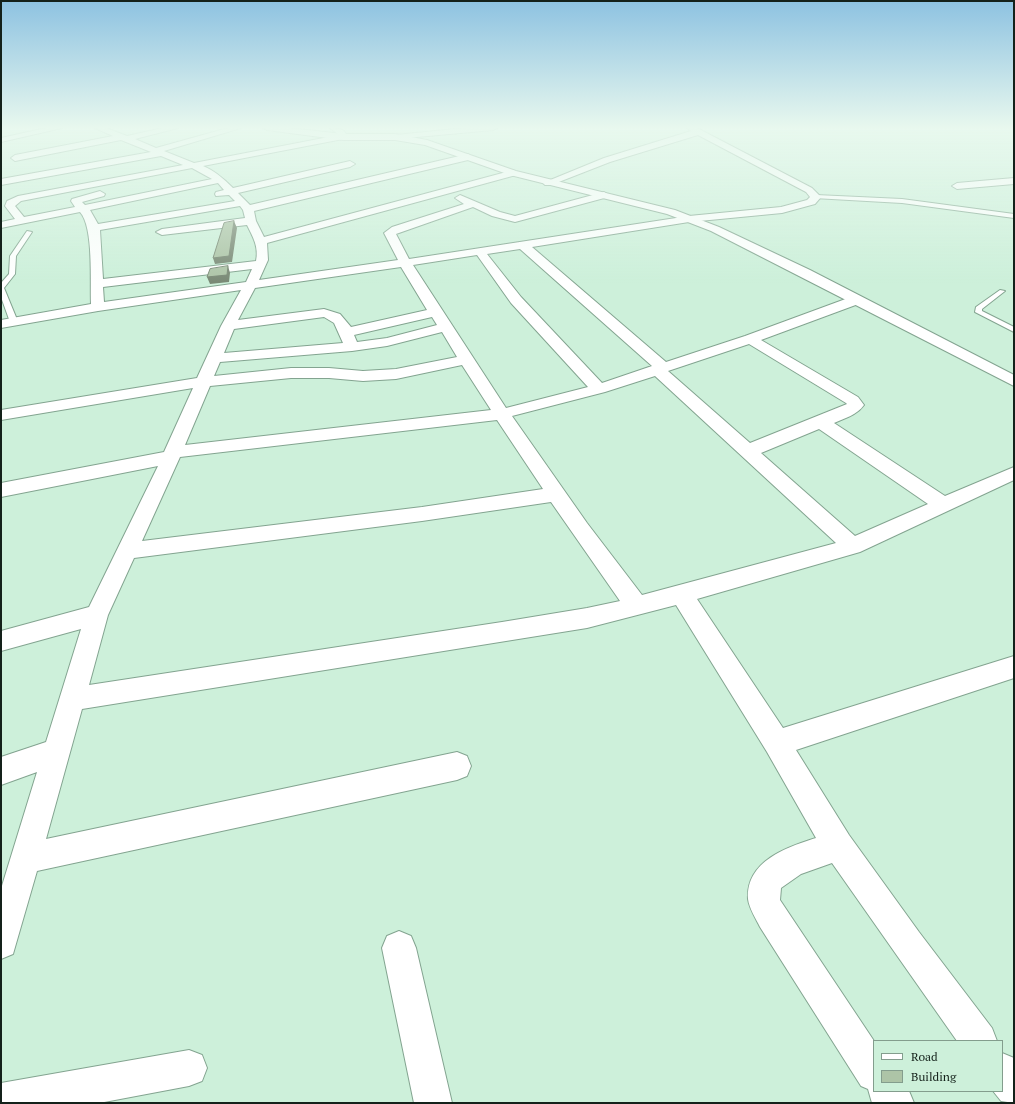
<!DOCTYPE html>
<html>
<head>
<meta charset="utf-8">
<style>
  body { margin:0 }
  #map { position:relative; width:1015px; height:1104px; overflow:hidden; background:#cdf0da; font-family:"PT Serif",serif }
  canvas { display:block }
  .frame { position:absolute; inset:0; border:2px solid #14211a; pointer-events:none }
  .legend { position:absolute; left:873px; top:1040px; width:130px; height:52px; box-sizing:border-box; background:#cdf0da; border:1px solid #839d8d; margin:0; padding:5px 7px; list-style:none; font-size:12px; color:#14211a }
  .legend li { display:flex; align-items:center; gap:8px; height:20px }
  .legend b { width:20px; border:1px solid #839d8d }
</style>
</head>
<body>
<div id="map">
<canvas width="1015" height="1104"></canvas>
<div class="frame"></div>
<ul class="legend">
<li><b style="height:5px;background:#fff"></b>Road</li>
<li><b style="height:11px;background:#adc4a7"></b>Building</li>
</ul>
</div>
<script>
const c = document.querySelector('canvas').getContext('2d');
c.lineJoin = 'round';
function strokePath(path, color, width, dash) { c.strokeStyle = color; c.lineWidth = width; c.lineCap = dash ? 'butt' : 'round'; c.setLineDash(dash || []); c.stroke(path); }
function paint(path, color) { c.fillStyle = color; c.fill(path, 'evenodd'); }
const service = new Path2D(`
  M816 195 902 199 1014 214V218L902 203 814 198Z
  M27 231 32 232 16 256 15 274 4 288 18 322 14 324 10 322 1 297V283L9 274 10 256Z
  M1000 290 1005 291 982 309V311L1014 327V332L975 312 976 307Z`);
const minor = new Path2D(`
  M46 128H62L1 142V138Z
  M95 128H106L127 136 163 128H178L135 139 156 148 228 128H241L164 151 194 163 339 135 330 128C338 128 345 128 347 137L343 139 203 166C215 171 224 179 233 188L350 161 355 164 350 167 238 193 250 205 468 154 472 157 468 160 254 211 256 221 264 237 510 171 513 170 518 173 516 175 267 243 268 260 259 280 398 260 384 233 392 227 464 204 455 198 460 195 500 212 515 216 604 192 609 195 608 197 515 222 492 216 473 207 396 234 409 259 689 216 781 207 807 200 810 197 806 192 698 135 610 162 551 185H545L543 183 604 158 691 131 687 128H697L812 188 821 197 815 204 782 213 689 222 532 247 666 362 745 336 851 297H861L863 300 861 303 761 340 858 397 864 405C857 415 845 418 834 423L945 496 1014 467V480L860 552 697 599 783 728 1014 656V678L796 750 849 835 919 932 992 1028 997 1041H957L832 863 801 874 781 888 780 900 874 1041V1091H909L914 1103H872L868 1089 861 1086 760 927C756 919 749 908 748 899 746 861 787 847 816 838L767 752 676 605 587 628 82 709 46 839 457 752 467 756 471 766 467 776 457 780 37 871 13 954 1 959V889L37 772 1 785V757L46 742 81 629 1 651V631L89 607 158 466 1 497V483L164 452 193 388 1 420V410L197 378 221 326 241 290 98 311 1 328V320L91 304C90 283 94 227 80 212L1 228V222L15 219 5 206 7 201 18 196 183 165 161 156 1 185V179L151 152 121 140 15 161 11 158 15 155 113 136ZM192 168 212 179 85 205 82 202 104 196 105 194 100 191 72 199 71 201 75 207 24 217 15 206 21 201ZM218 183 224 190 216 192 215 194 216 196 229 195 235 201 98 224 90 210ZM240 206 243 210 245 218 162 229 156 232 162 235 247 225C253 237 259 247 256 261L103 279 100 230ZM520 249 652 366 602 383 521 297 487 254ZM477 255 511 303 588 387 506 408 413 265ZM401 267 427 310 351 327 340 314 324 309 238 320 255 288ZM252 269 246 282 104 302 103 287ZM324 317 334 323 343 343 224 353 234 329ZM432 317 437 325 387 338 357 342 354 335ZM442 332 457 357 396 369 363 371 329 368H291L214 376 220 362 352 351 387 346ZM749 344 846 403 847 404 750 443 668 371ZM462 365 491 410 185 445 210 386 291 378H329L363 381 396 379ZM655 376 836 543 642 595 587 523 512 416 605 392ZM497 420 543 489 422 507 142 541 180 457ZM819 429 928 504 855 536 761 453ZM551 502 620 601 587 608 502 622 89 685 108 615 134 558 422 521Z
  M466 128H497L493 130 395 139 391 137 395 135Z
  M1014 178V184L957 189 952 186 957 183Z
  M399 931 411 936 416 948 452 1103H414L382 948 387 936Z
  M189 1050 202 1055 207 1068 202 1081 189 1086 99 1103H1V1083Z
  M1002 1053 1014 1058V1103L1001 1101 993 1091H1002Z`);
const tertiary = new Path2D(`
  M263 128H289L343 134H395L427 140 516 171 675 210 719 227 810 270 1014 375V386L711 231 667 214 510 175 425 145 395 140H343L267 130Z`);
strokePath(service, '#83a490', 2);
strokePath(minor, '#83a490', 2);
strokePath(tertiary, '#83a490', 2);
paint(service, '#fff');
paint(minor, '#fff');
paint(tertiary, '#fff');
paint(new Path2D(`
  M234 221 237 228 232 262 215 264 213 258Z
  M228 266 230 273 229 282 210 284 207 277Z`), '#798975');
const building = new Path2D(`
  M234 221 229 256 213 258 224 223Z
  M228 266 227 275 207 277 210 269Z`);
paint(building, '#adc4a7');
strokePath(building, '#798975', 1);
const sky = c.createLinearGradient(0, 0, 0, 283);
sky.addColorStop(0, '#8dc2e1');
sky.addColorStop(0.45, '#e8f8ee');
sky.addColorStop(1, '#e8f8ee00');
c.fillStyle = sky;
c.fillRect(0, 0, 1015, 283);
</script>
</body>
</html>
